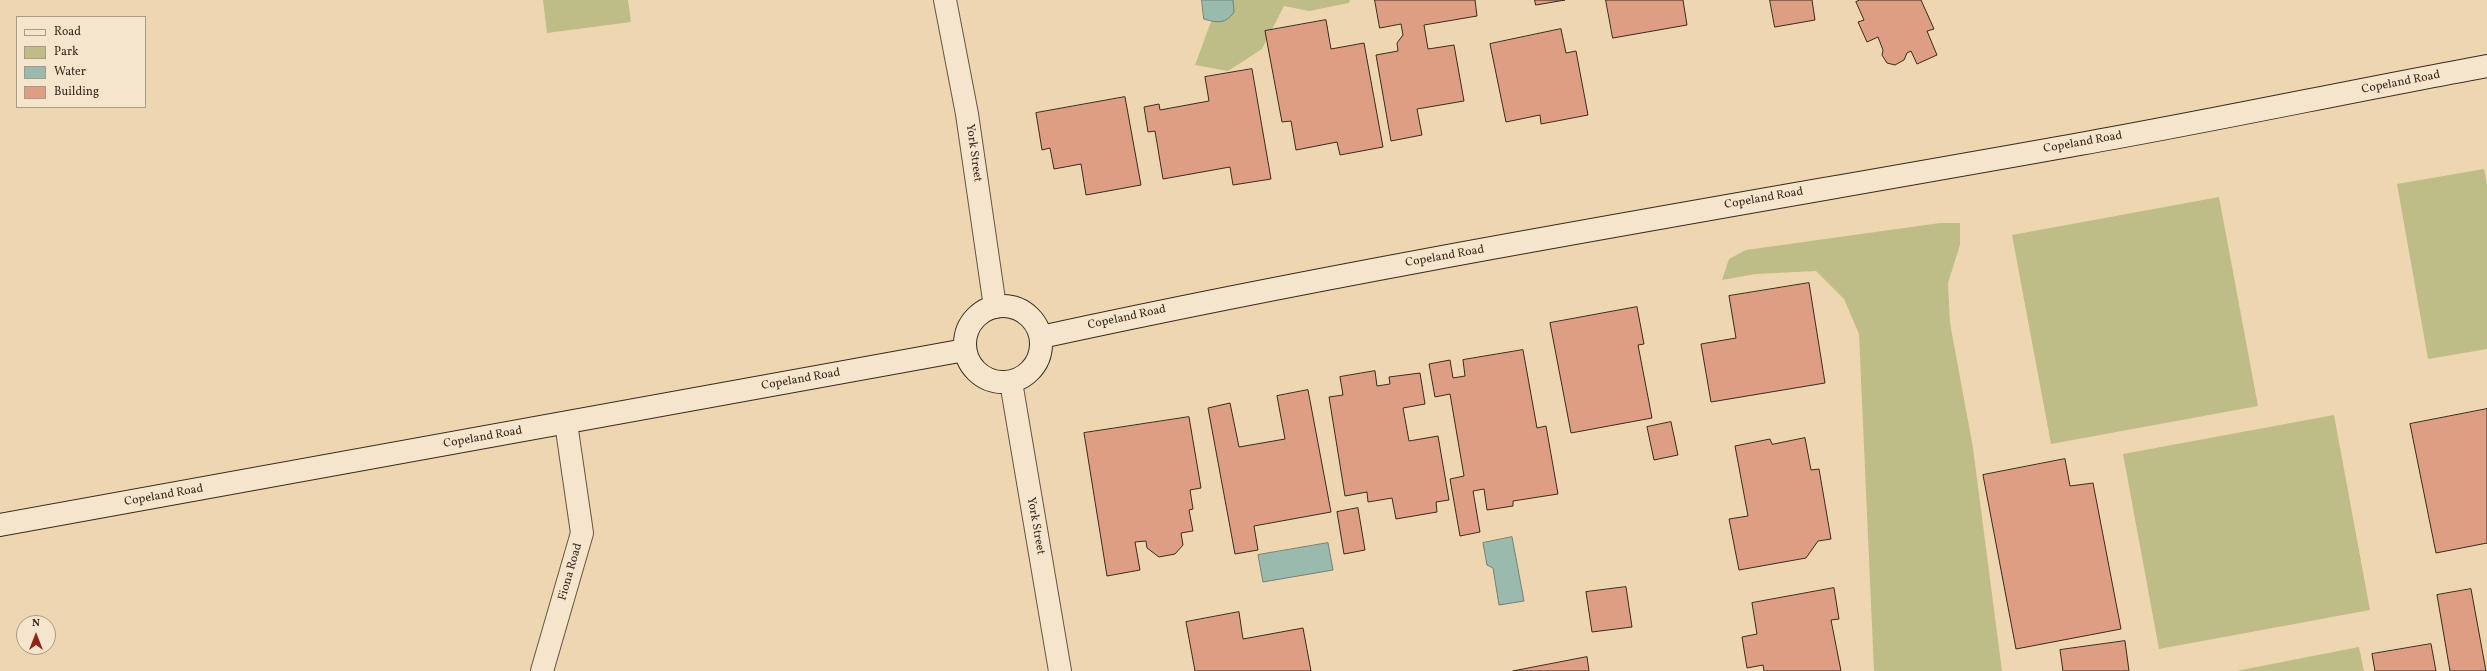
<!DOCTYPE html>
<html>
<head>
<meta charset="utf-8">
<style>
  body { margin:0 }
  #map { position:relative; width:2487px; height:671px; overflow:hidden; background:#eed7b0; font-family:Vollkorn,serif }
  canvas { display:block }
  .legend { position:absolute; left:16px; top:16px; width:130px; height:92px; box-sizing:border-box; background:#f4e5cc; border:1px solid #aa9a87; margin:0; padding:5px 7px; list-style:none; font-size:12px; color:#3a2a1f }
  .legend li { display:flex; align-items:center; gap:8px; height:20px }
  .legend b { width:20px; border:1px solid #aa9a87 }
  .north { position:absolute; left:16px; top:615px; width:40px; height:40px; box-sizing:border-box; background:#f4e5cc; border:1px solid #aa9a87; border-radius:50%; rotate:0deg; font-size:11px; font-weight:700; line-height:16px; text-align:center; color:#3a2a1f }
  .north::after { content:''; display:block; margin:auto; width:14px; height:18px; background:#8f2418; clip-path:polygon(50% 0,100% 100%,50% 72%,0 100%) }
</style>
</head>
<body>
<div id="map">
<canvas width="2487" height="671"></canvas>
<ul class="legend">
<li><b style="height:5px;background:#f4e5cc"></b>Road</li>
<li><b style="height:11px;background:#bebd87"></b>Park</li>
<li><b style="height:11px;background:#99baac"></b>Water</li>
<li><b style="height:11px;background:#dd9e84"></b>Building</li>
</ul>
<div class="north">N</div>
</div>
<script>
const c = document.querySelector('canvas').getContext('2d');
c.lineJoin = 'round';
function paint(path, color) { c.fillStyle = color; c.fill(path, 'evenodd'); }
function strokePath(path, color, width, dash) { c.strokeStyle = color; c.lineWidth = width; c.lineCap = dash ? 'butt' : 'round'; c.setLineDash(dash || []); c.stroke(path); }
function write(font, color, halo, rows, align = 'center') {
  c.font = font + ' Vollkorn,serif'; c.lineWidth = 3; c.setLineDash([]); c.textBaseline = 'middle'; c.strokeStyle = halo; c.fillStyle = color; for (const [text, x, y, turn = 0] of rows) {
    c.save(); c.translate(x, y); c.rotate((+turn || 0) * Math.PI / 180); c.textAlign = isNaN(turn) ? turn : align; if (halo) c.strokeText(text, 0, 0); c.fillText(text, 0, 0); c.restore();
  }
}
paint(new Path2D(`
  M543 0H628L631 22 547 33Z
  M1210 0H1350L1349 3 1309 11 1284 6 1262 49 1228 71 1195 65 1215 11Z
  M2484 169 2487 185V349L2428 359 2397 184Z
  M2219 197 2258 406 2051 444 2012 235Z
  M1940 223H1960V245L1948 283 1950 323 1973 448 2002 671H1874L1859 334 1844 299 1816 271 1756 274 1722 280 1729 259 1746 250Z
  M2334 415 2370 610 2159 649 2123 454Z
  M2359 647 2364 671H2236Z`), '#bebd87');
const water = new Path2D(`
  M1202 0H1233L1234 12C1226 24 1217 23 1204 19Z
  M1512 537 1524 601 1499 605 1493 568 1487 565 1483 543Z
  M1328 543 1333 570 1263 582 1258 555Z`);
paint(water, '#99baac');
strokePath(water, '#738074', 1);
const building = new Path2D(`
  M1375 0H1475L1477 16 1424 25 1428 49 1454 45 1464 101 1417 109 1422 135 1391 141 1376 55 1398 51 1397 43 1403 35 1401 24 1380 28Z
  M1535 0H1565L1536 5Z
  M1606 0H1683L1687 25 1613 38Z
  M1770 0H1812L1815 20 1775 27Z
  M1860 0H1921L1934 29 1927 31 1937 55 1917 64 1911 51 1907 53 1904 60 1895 65 1887 63 1882 55 1883 50 1878 37 1867 42 1858 22 1864 20 1856 2Z
  M1326 20 1331 49 1364 43 1383 147 1340 155 1337 142 1296 150 1291 121 1282 122 1265 31Z
  M1561 29 1566 53 1576 51 1588 115 1541 124 1540 115 1506 122 1490 44Z
  M1252 69 1271 179 1233 185 1230 167 1163 179 1155 131 1148 132 1144 107 1159 104 1160 110 1209 101 1205 77Z
  M1125 97 1141 185 1086 195 1081 164 1054 169 1050 148 1042 150 1036 113Z
  M1809 283 1825 383 1711 402 1701 344 1736 338 1729 296Z
  M1637 307 1644 344 1638 345 1652 418 1571 433 1550 323Z
  M1523 350 1537 428 1546 426 1558 494 1513 501V506L1487 510 1484 489 1473 491 1480 532 1460 536 1450 479 1464 476 1450 394 1435 397 1429 364 1450 360 1453 378 1465 376 1463 360Z
  M1375 371 1377 386 1390 384 1389 377 1420 373 1425 404 1403 408 1409 441 1438 436 1449 500 1436 502 1437 512 1396 519 1392 498 1368 502 1367 492 1345 496 1329 397 1343 395 1340 377Z
  M1308 390 1331 512 1254 526 1258 550 1235 554 1208 408 1230 403 1239 447 1285 439 1277 396Z
  M2487 409V543L2436 553 2410 424Z
  M1189 417 1201 488 1190 490 1193 509 1189 510 1193 531 1181 533 1183 545 1175 554 1159 557 1147 548 1146 541 1135 542 1140 570 1107 576 1084 433Z
  M1671 422 1678 455 1654 460 1647 427Z
  M1805 438 1811 470 1819 469 1831 539 1818 541 1806 558 1739 570 1729 519 1748 516 1735 446 1770 439 1772 444Z
  M2065 459 2070 486 2093 483 2121 629 2016 649 1983 475Z
  M1358 508 1365 550 1344 554 1337 512Z
  M1626 587 1632 627 1592 632 1586 592Z
  M1834 588 1839 619 1831 620 1841 671H1764L1763 665 1747 668 1742 637 1757 634 1752 603Z
  M2471 589 2486 671H2450L2437 595Z
  M1239 612 1243 639 1303 628 1311 671H1195L1186 622Z
  M2125 641 2129 671H2063L2060 650Z
  M2431 644 2436 671H2375L2372 654Z
  M1587 657 1589 671H1513Z`);
paint(building, '#dd9e84');
strokePath(building, '#3a2a1f', 1);
const minor = new Path2D(`
  M945 0 967 114 995 307
  M1011 382 1060 671
  M542 671 582 533 566 423`);
const secondary = new Path2D(`
  M965 344a38 38 0 1 1 76 0a38 38 0 1 1-76 0Z
  M1041 337C1386 262 1734 206 2080 144 2216 120 2351 91 2487 66
  M0 525 965 350`);
strokePath(minor, '#675543', 24);
strokePath(secondary, '#3a2a1f', 24);
strokePath(minor, '#f4e5cc', 22);
strokePath(secondary, '#f4e5cc', 22);
write('12px', '#3a2a1f', '#f4e5cc', [
  ["Copeland Road",2401,83,-11],
  ["Copeland Road",2083,143,-10],
  ["York Street",973,153,82],
  ["Copeland Road",1764,199,-10],
  ["Copeland Road",1445,257,-10],
  ["Copeland Road",1127,318,-12],
  ["Copeland Road",801,380,-10],
  ["Copeland Road",483,438,-10],
  ["Copeland Road",164,496,-10],
  ["York Street",1035,526,80],
  ["Fiona Road",571,572,-74]
]);
</script>
</body>
</html>
